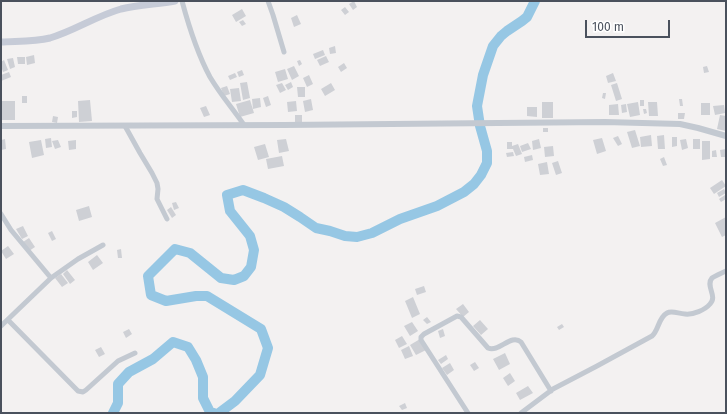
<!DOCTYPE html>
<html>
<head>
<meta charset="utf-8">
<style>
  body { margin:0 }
  #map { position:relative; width:727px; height:414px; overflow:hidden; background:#f3f1f1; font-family:"Fira Sans",sans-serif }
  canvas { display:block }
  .frame { position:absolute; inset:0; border:2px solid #4a515d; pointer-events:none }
  .scale { position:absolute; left:585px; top:20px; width:85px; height:18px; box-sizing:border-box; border:2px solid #4a515d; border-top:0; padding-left:5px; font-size:12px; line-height:14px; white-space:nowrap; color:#4a515d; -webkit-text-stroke:3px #fff; paint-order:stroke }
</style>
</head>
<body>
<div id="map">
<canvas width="727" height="414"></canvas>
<div class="frame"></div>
<div class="scale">100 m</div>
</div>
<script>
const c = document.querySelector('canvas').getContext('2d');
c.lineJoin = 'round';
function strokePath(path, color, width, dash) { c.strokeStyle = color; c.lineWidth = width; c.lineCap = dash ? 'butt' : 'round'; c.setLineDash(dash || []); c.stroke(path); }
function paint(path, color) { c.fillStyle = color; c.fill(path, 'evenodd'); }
strokePath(new Path2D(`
  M113 413 118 403V384L129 372 153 359 173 342 188 347 196 360 203 377V398L210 412 214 413
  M219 413 235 401 260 375 268 348 261 329 207 296H196L166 301 151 295 148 276 175 249 190 253 221 278 234 280 244 276 251 267 254 250 250 236 230 211 227 195 243 190 264 198 284 207 300 217 316 228 330 231 345 236 357 237 372 233 400 219 437 206 464 192 474 184 481 175 487 163V151L480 126 477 106 483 75 493 46 501 36 507 31 522 21 527 17 535 1`), '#96c7e4', 10);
paint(new Path2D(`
  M354 1 357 7 353 10 349 4Z
  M345 7 349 12 345 15 341 10Z
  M242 9 246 16 236 22 232 15Z
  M297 15 301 24 294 27 291 18Z
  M243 20 246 24 242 26 239 22Z
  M335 46 336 53 330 54 329 48Z
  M323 50 325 55 315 59 313 54Z
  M34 55 35 63 27 65 26 57Z
  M326 56 329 62 320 66 317 60Z
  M17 57H25V64H18Z
  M13 58 15 67 10 69 7 59Z
  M4 60 8 70 3 72 1 66V62Z
  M300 60 302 64 299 66 297 61Z
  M344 63 347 68 341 72 338 67Z
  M294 66 299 76 292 80 287 69Z
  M707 66 709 72 704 73 703 67Z
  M285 69 288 79 278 82 275 72Z
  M242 70 244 75 239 77 237 72Z
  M9 72 11 77 1 81V75Z
  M235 73 237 77 230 80 228 76Z
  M613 73 616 81 608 83 606 76Z
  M309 75 313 84 307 87 303 78Z
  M247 82 250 98 243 100 240 83Z
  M291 82 293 87 288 90 285 85Z
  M282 83 286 90 280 93 276 85Z
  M331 83 335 90 325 96 321 89Z
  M617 83 622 99 616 101 611 85Z
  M227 86 230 94 224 96 221 88Z
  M297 87H305V97H298Z
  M239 88 241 101 232 102 230 89Z
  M603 93H606L605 99 602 98Z
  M22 96H27V103H22Z
  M268 96 271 105 266 107 263 98Z
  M260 98 261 107 253 109 252 99Z
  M311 99 313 110 305 112 303 101Z
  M679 99H682L683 106H680Z
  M90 100 92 121 79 122 78 101Z
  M250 100 254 113 240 117 236 104Z
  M640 100H644V106H640Z
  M1 101H15V120H1Z
  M296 101 297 111 288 112 287 102Z
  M542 102H553V118H542Z
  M638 102 640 115 630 117 627 104Z
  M648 102H657L658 116H649Z
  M701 103H710V115H701Z
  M618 104 619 115H609V105Z
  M626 104 627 112 622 113 621 105Z
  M724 105 725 113 715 115 713 106Z
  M206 106 210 115 204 117 200 108Z
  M527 107H537V117L527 116Z
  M643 109H646L647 113 644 114Z
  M72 111H77V117L72 118Z
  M678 113H685L684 119H678Z
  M295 115H302V122H295Z
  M720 115 726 116V131L717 129Z
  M53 116 58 117 57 123 52 122Z
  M543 128H548V132H543Z
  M635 130 640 146 632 148 627 132Z
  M651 135 652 146 641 147 640 137Z
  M664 135 665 149H658L657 136Z
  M618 136 622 144 618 146 613 138Z
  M672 137H677V146L672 147Z
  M51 138 52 147 46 148 45 139Z
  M602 138 606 151 597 154 593 140Z
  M5 139 6 149 1 150V140Z
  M286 139 289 151 279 153 277 140Z
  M539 139 541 148 533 150 532 141Z
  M686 139 688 148 682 150 680 140Z
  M693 139H700V149H693Z
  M41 140 44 155 32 158 29 142Z
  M58 140 61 147 55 149 52 141Z
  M76 140V149L69 150 68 141Z
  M702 141H710V159L702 160Z
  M507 142H512V146L518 144 522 154 516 156 513 149H507Z
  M528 143 531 149 522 152 520 146Z
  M265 144 269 157 258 160 254 147Z
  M553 146 554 156 545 157 544 147Z
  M726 149V157H721L720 150Z
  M716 150 717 157H712V151Z
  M513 152 514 156 507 157 506 153Z
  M532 155 533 160 525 162 524 157Z
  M282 156 284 166 268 169 266 159Z
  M664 157 667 165 663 166 660 159Z
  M558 161 562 173 556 175 552 163Z
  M547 162 549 174 540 175 538 164Z
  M722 180 726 186 714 194 710 188Z
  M724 189 726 193 719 197 717 193Z
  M725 195 726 199 721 202 719 199Z
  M176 202 179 208 174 210 172 203Z
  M89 206 92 217 79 221 76 210Z
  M171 207 176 215 172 218 167 210Z
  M726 217V235L722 237 715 223Z
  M23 226 28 236 22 239 16 229Z
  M52 231 56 239 52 241 48 233Z
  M29 238 35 247 29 251 23 242Z
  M8 246 14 254 6 259 1 251Z
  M121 249 122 258H118L117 250Z
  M97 255 103 263 93 270 88 262Z
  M67 270 75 280 70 284 63 274Z
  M61 274 68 283 62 287 55 278Z
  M424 286 426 292 417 295 415 289Z
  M413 297 420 314 412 318 405 301Z
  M463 304 469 312 463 317 456 309Z
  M427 317 431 322 427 324 423 320Z
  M480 320 488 329 481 335 473 326Z
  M412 322 418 331 410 336 404 326Z
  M562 324 564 327 559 330 557 327Z
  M129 329 132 334 126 338 123 332Z
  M443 329 445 336 440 338 438 331Z
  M402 336 407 344 399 348 395 340Z
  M420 339 426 350 416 355 410 345Z
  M409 346 413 356 405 359 401 350Z
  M101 347 105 354 99 357 95 350Z
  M505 353 510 364 499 370 493 359Z
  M446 355 448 359 441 364 438 360Z
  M475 362 479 368 474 371 470 365Z
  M450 363 454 370 447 375 442 368Z
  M510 373 515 381 508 386 503 378Z
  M528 386 533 393 520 400 516 393Z
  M405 403 407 408 402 410 399 406Z`), '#ced0d5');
strokePath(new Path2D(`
  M182 1C189 27 197 53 210 77 220 94 233 109 244 125
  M268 1 273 15 284 52
  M125 126 140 153 152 173 157 183 158 189 157 199 167 219
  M1 214 11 230 51 278
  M8 320 78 391 83 392 86 390 118 361 135 353
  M1 326 51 278 78 259 103 245
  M468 413 421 340V337L424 334 457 316 461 317 488 348C499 353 511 333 521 342L551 391
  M521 413 553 389 597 366 652 336C659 330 658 318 667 313 672 310 679 314 685 314 693 315 705 310 710 304 718 296 705 286 712 278 716 275 722 273 726 271`), '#c3c9d1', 5);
strokePath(new Path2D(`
  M1 126 284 125 605 122 680 124 698 128 726 136`), '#c3c9d1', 6);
strokePath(new Path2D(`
  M1 42C17 41 34 42 50 38 74 31 96 16 121 9 138 5 158 4 175 1`), '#c6cbd7', 7);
</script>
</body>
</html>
